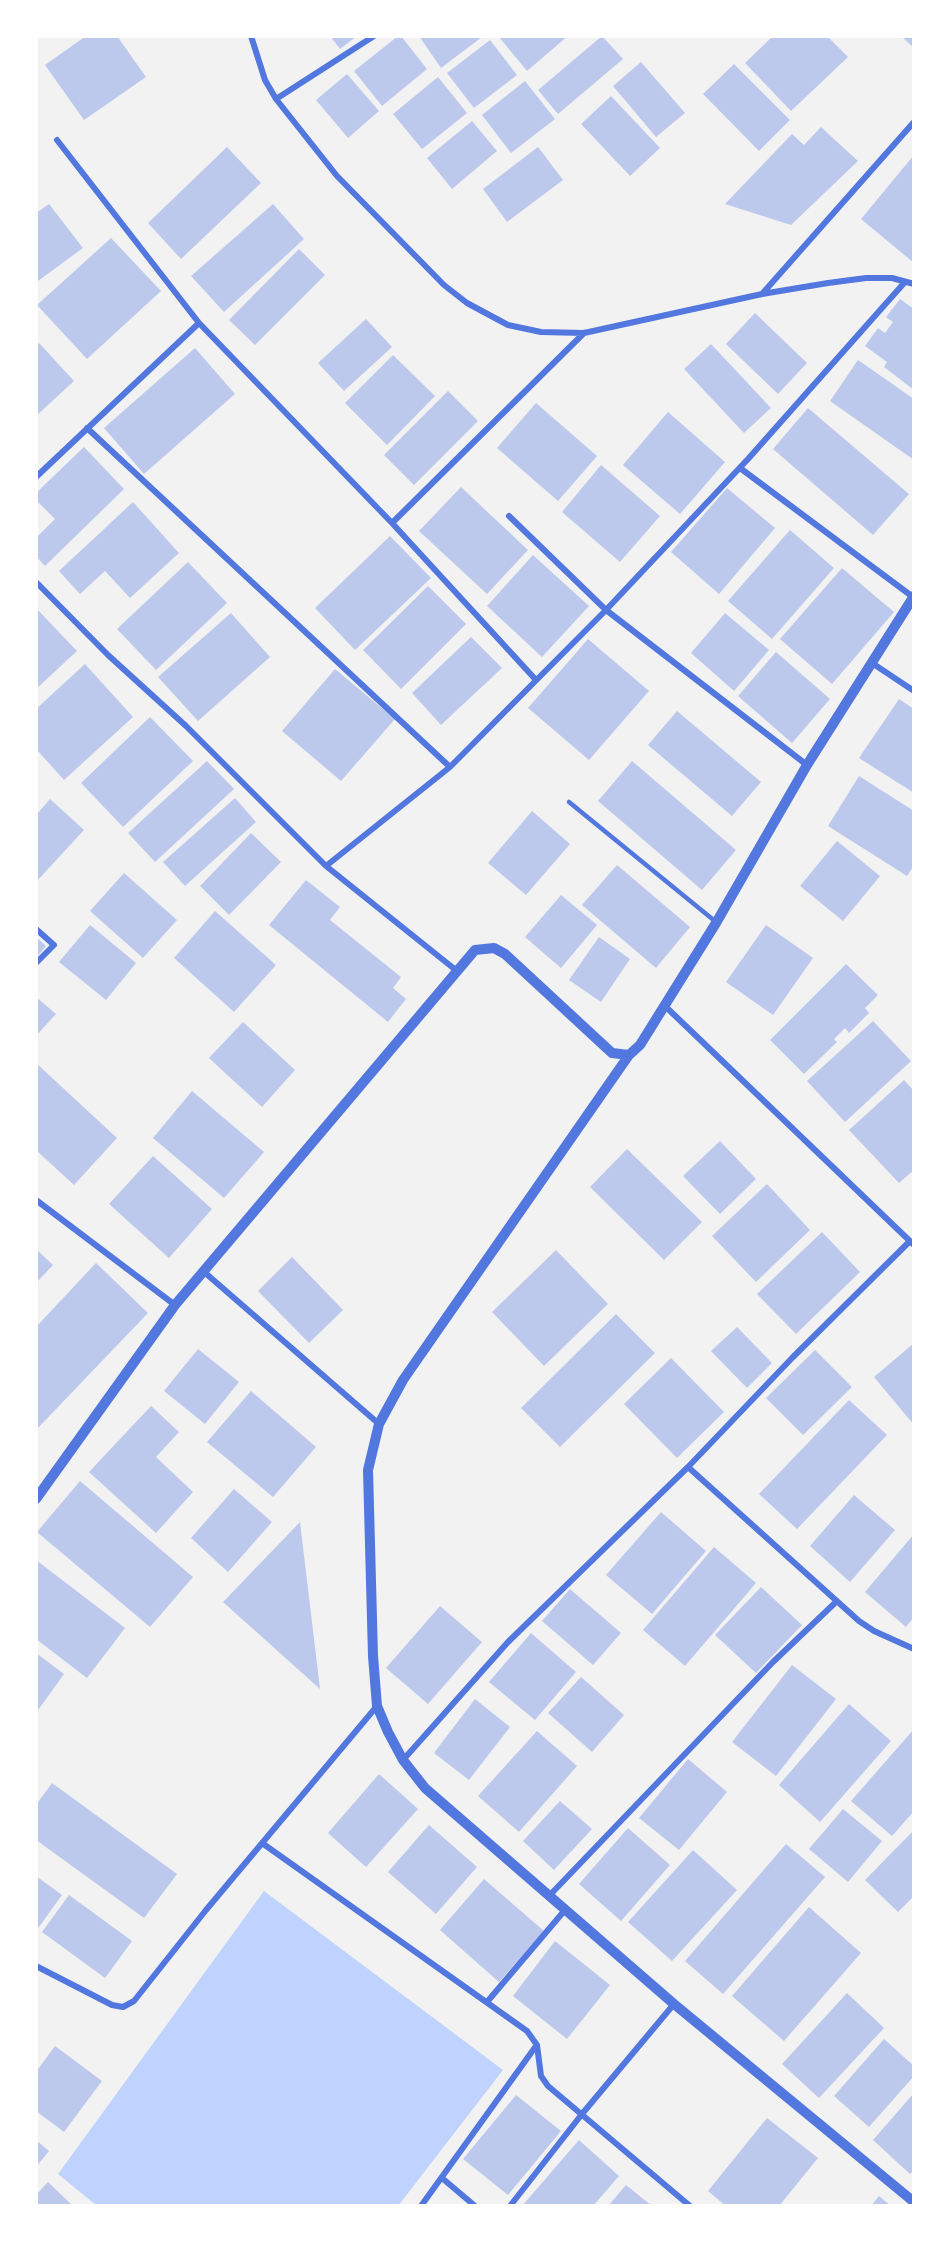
<!DOCTYPE html>
<html>
<head>
<meta charset="utf-8">
<style>
  body { margin:0 }
  #map { position:relative; width:950px; height:2242px; overflow:hidden; background:#f2f2f2; font-family:"Fira Sans",sans-serif }
  canvas { display:block }
  .frame { position:absolute; inset:0; border:38px solid #fff; pointer-events:none }
</style>
</head>
<body>
<div id="map">
<canvas width="950" height="2242"></canvas>
<div class="frame"></div>
</div>
<script>
const c = document.querySelector('canvas').getContext('2d');
c.lineJoin = 'round';
function paint(path, color) { c.fillStyle = color; c.fill(path, 'evenodd'); }
function strokePath(path, color, width, dash) { c.strokeStyle = color; c.lineWidth = width; c.lineCap = dash ? 'butt' : 'round'; c.setLineDash(dash || []); c.stroke(path); }
paint(new Path2D(`
  M264 1891 503 2070 398 2206H97L58 2174Z`), '#bfd3fe');
paint(new Path2D(`
  M86 36H117L146 77 84 120 45 65Z
  M330 36H357L340 49Z
  M398 36H401L427 69 382 106 354 71Z
  M419 36H481L482 37 441 68Z
  M501 36H568L527 71 499 37Z
  M602 36 623 59 558 114 538 90Z
  M773 36H827L848 57 791 111 745 63Z
  M901 36H914V48Z
  M490 40 517 75 474 108 447 73Z
  M641 62 685 113 656 137 613 86Z
  M734 64 790 120 759 151 703 94Z
  M347 74 379 111 348 138 316 100Z
  M438 77 467 113 422 149 393 114Z
  M525 81 555 119 511 153 482 115Z
  M611 96 660 148 630 176 581 124Z
  M472 121 497 151 452 189 427 158Z
  M821 127 858 161 791 225 725 204 792 134 804 145Z
  M227 147 261 183 181 259 148 223Z
  M538 147 563 180 507 222 483 189Z
  M914 155V263L861 219Z
  M49 204 83 248 38 281 36 278V213Z
  M273 204 304 239 224 312 191 276Z
  M111 238 161 291 87 359 37 305Z
  M299 249 325 275 255 345 229 320Z
  M900 299 914 309V390L884 367 887 362 865 346 878 328 885 333 893 322 886 317Z
  M755 313 807 363 778 394 726 344Z
  M366 319 392 347 344 391 318 363Z
  M39 343 74 381 36 416V345Z
  M711 344 771 408 744 433 684 369Z
  M195 348 235 394 144 474 104 428Z
  M393 355 435 396 387 445 345 403Z
  M858 360 914 399V460L830 401Z
  M448 391 478 421 414 485 384 455Z
  M536 403 597 456 558 501 497 448Z
  M808 408 909 494 873 535 773 449Z
  M668 412 725 462 680 514 623 465Z
  M84 447 124 489 45 566 36 556V538L55 519 36 500V493Z
  M601 465 660 516 620 562 562 512Z
  M461 487 528 550 487 594 419 531Z
  M727 488 775 528 719 594 671 552Z
  M133 502 179 553 130 598 105 571 80 594 59 571Z
  M790 530 834 568 772 639 728 601Z
  M390 536 431 578 355 650 315 608Z
  M533 555 589 606 542 657 487 606Z
  M188 562 227 603 156 670 117 629Z
  M842 568 894 612 832 684 780 639Z
  M428 586 466 624 401 689 363 650Z
  M36 608 77 651 36 689Z
  M231 613 270 657 198 721 158 677Z
  M725 613 769 650 734 691 691 653Z
  M471 637 502 668 441 725 412 693Z
  M588 639 649 691 589 760 528 708Z
  M776 652 830 699 792 743 738 696Z
  M85 664 133 717 64 780 36 749V709Z
  M335 669 395 719 341 781 282 731Z
  M899 699 914 709V793L859 758Z
  M677 711 761 782 732 816 648 745Z
  M150 717 193 761 123 827 81 783Z
  M207 761 234 789 155 862 128 833Z
  M632 761 736 850 702 890 598 801Z
  M859 776 914 811V865L907 876 828 826Z
  M235 798 256 822 185 886 163 862Z
  M50 799 84 830 36 882V815Z
  M532 811 570 844 526 895 488 863Z
  M251 833 281 862 229 915 200 886Z
  M837 841 880 876 843 921 800 886Z
  M617 865 690 927 656 968 582 905Z
  M124 873 177 920 143 958 90 911Z
  M306 880 340 907 330 920 401 977 393 988 406 999 388 1022 269 925Z
  M561 895 597 925 561 968 525 937Z
  M215 911 276 965 234 1012 174 958Z
  M90 925 136 963 106 1000 59 962Z
  M766 925 813 958 773 1015 726 982Z
  M36 937 46 946 36 958Z
  M599 937 630 959 601 1002 569 980Z
  M846 964 878 995 865 1008 869 1013 849 1033 845 1028 834 1039 837 1042 804 1074 770 1040Z
  M36 997 56 1014 36 1036Z
  M873 1021 911 1061 845 1122 807 1081Z
  M243 1022 295 1070 262 1107 209 1058Z
  M36 1063 117 1138 74 1185 36 1150Z
  M904 1080 914 1091V1170L899 1183 849 1130Z
  M192 1091 264 1152 224 1198 153 1138Z
  M720 1141 756 1179 720 1214 683 1176Z
  M627 1149 702 1222 664 1260 590 1187Z
  M153 1156 212 1209 169 1258 109 1204Z
  M767 1184 810 1230 756 1282 712 1236Z
  M822 1232 860 1272 796 1334 757 1294Z
  M36 1249 53 1265 36 1283Z
  M556 1250 608 1304 544 1366 492 1312Z
  M292 1257 343 1310 309 1343 258 1291Z
  M96 1263 148 1313 36 1430V1327Z
  M616 1314 655 1353 560 1447 521 1408Z
  M737 1327 772 1363 747 1388 711 1351Z
  M914 1343V1425L874 1377Z
  M198 1349 239 1382 205 1424 164 1391Z
  M815 1350 852 1387 803 1435 766 1398Z
  M671 1358 724 1412 677 1458 624 1404Z
  M251 1391 316 1447 273 1497 207 1442Z
  M849 1400 887 1435 797 1529 759 1494Z
  M151 1406 179 1432 156 1457 193 1492 156 1533 89 1472Z
  M80 1481 193 1577 150 1627 37 1532Z
  M234 1489 272 1522 228 1572 191 1538Z
  M854 1495 895 1530 850 1582 810 1546Z
  M661 1512 706 1551 652 1614 606 1575Z
  M300 1522 320 1689 223 1602Z
  M914 1534V1617L906 1627 865 1592Z
  M714 1547 756 1583 685 1666 643 1630Z
  M36 1560 125 1628 87 1678 36 1639Z
  M761 1587 802 1625 756 1673 715 1635Z
  M570 1589 621 1633 593 1665 542 1621Z
  M440 1606 482 1642 428 1704 386 1668Z
  M531 1633 576 1672 535 1720 489 1682Z
  M36 1653 64 1674 36 1713Z
  M792 1665 836 1699 776 1776 732 1742Z
  M581 1677 624 1715 592 1752 548 1713Z
  M475 1699 510 1727 469 1780 434 1753Z
  M849 1704 891 1741 820 1822 779 1785Z
  M914 1729V1811L892 1836 851 1801Z
  M537 1731 577 1766 519 1832 478 1796Z
  M688 1759 727 1792 679 1850 639 1818Z
  M379 1774 418 1809 366 1867 328 1833Z
  M52 1783 177 1874 144 1918 36 1840V1805Z
  M560 1801 592 1829 554 1870 523 1841Z
  M843 1809 882 1841 848 1882 809 1849Z
  M429 1825 477 1867 436 1914 388 1872Z
  M628 1828 670 1865 621 1921 579 1884Z
  M914 1830V1896L898 1912 865 1880Z
  M786 1844 825 1877 723 1994 685 1961Z
  M693 1850 737 1890 672 1961 628 1922Z
  M36 1876 62 1895 36 1931Z
  M484 1879 544 1931 499 1982 440 1930Z
  M69 1895 132 1941 105 1978 42 1932Z
  M809 1907 861 1953 784 2041 732 1996Z
  M555 1941 610 1985 567 2039 513 1996Z
  M847 1993 884 2028 819 2098 782 2064Z
  M884 2039 914 2066V2076L869 2127 834 2096Z
  M55 2046 102 2081 64 2132 36 2111V2072Z
  M914 2093V2170L910 2174 873 2140Z
  M516 2095 561 2131 508 2195 463 2159Z
  M767 2118 818 2158 779 2206H726L708 2191Z
  M36 2140 49 2151 36 2167Z
  M579 2140 619 2176 593 2206H522Z
  M48 2182 73 2206H36V2195Z
  M626 2185 652 2206H608Z
  M879 2196 891 2206H871Z`), '#bdc9ec');
strokePath(new Path2D(`
  M569 802 716 922`), '#5277de', 4.5);
strokePath(new Path2D(`
  M251 36 265 80 276 99 337 176 444 285 467 303 508 325 541 332 584 333 762 294 828 283 866 278H892L914 284
  M276 99 374 36
  M57 140 199 323 392 523 584 333
  M762 294 914 122
  M87 428 450 767
  M740 468 913 597
  M36 477 199 323
  M509 516 606 610 807 765
  M392 523 536 680
  M36 582 108 655 186 726 326 866 457 971
  M872 663 914 691
  M326 866 450 767 606 610 748 459 905 282
  M36 929 54 945 36 963
  M666 1007 914 1245
  M36 1200 175 1305
  M203 1271 379 1424
  M688 1467 793 1357 910 1241
  M403 1760 508 1642 688 1467 859 1621 874 1631 914 1649
  M262 1843 527 2031 537 2045 541 2076 548 2086 690 2206
  M549 1896 773 1662 837 1601
  M36 1966 112 2005 123 2007 134 2001 206 1910 377 1706
  M487 2002 565 1910
  M442 2178 475 2206
  M421 2206 536 2046
  M510 2206 582 2114 674 2004`), '#5277de', 6);
strokePath(new Path2D(`
  M629 1055 403 1380 379 1424 368 1470 373 1656 377 1706 388 1732 403 1760 425 1788 674 2004 914 2202
  M36 1499 175 1305 475 950 494 948 505 954 612 1053 629 1055 640 1045 716 923 807 765 914 596`), '#5277de', 10);
</script>
</body>
</html>
